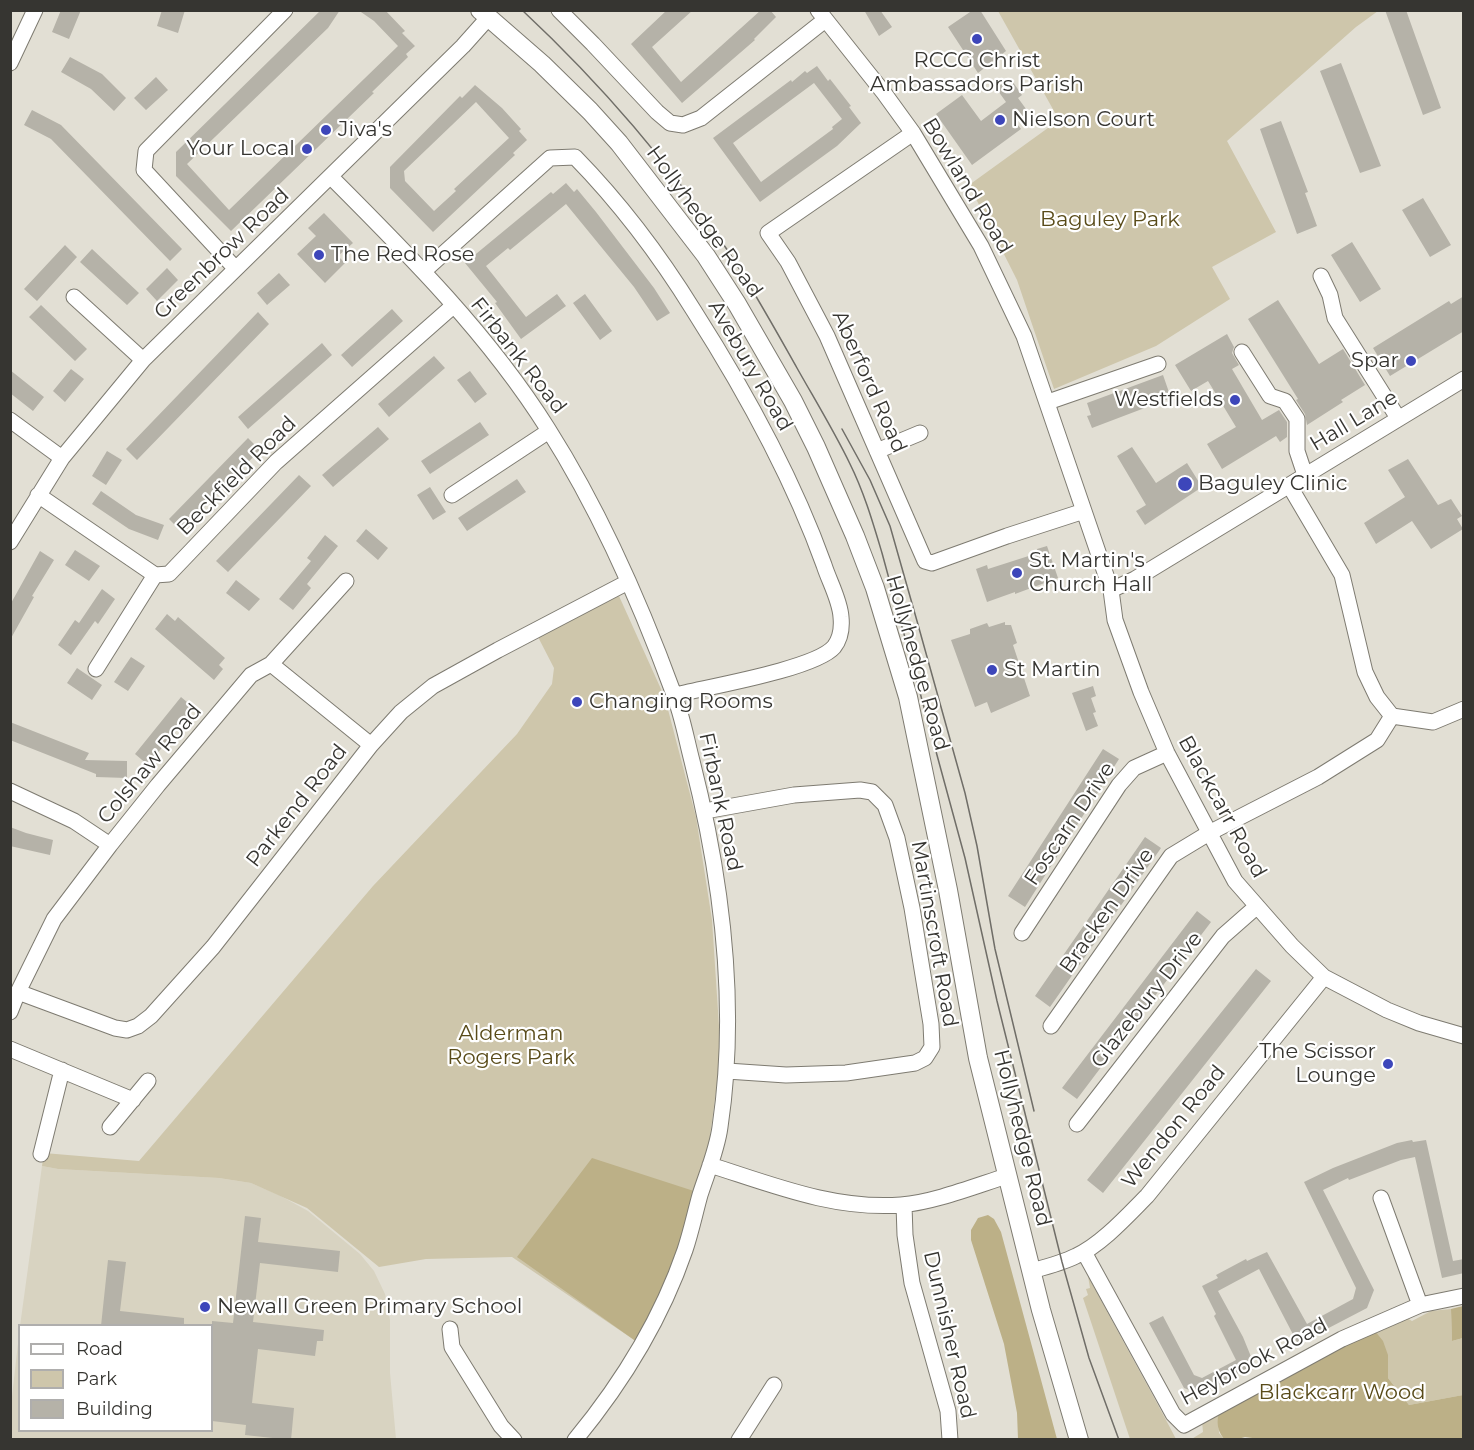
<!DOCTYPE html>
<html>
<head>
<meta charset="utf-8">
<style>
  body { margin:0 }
  #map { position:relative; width:1474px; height:1450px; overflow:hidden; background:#e2dfd4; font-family:Montserrat,sans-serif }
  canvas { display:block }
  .frame { position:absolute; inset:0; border:12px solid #363531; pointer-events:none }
  .legend { position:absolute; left:18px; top:1324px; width:195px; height:108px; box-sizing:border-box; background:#fff; border:2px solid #afaead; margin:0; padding:8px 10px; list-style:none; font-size:18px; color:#363531 }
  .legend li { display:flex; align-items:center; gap:12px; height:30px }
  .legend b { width:30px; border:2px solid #afaead }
</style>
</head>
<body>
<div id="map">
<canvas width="1474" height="1450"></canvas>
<div class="frame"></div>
<ul class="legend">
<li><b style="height:8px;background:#fff"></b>Road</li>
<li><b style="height:16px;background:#cec6ab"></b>Park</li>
<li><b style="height:16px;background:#b5b2a8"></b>Building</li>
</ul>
</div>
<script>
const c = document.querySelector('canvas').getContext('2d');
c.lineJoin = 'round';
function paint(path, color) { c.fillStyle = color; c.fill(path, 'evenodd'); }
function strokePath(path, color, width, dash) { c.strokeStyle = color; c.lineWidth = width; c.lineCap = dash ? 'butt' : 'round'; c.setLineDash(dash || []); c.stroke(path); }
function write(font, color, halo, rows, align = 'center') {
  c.font = font + ' Montserrat,sans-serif'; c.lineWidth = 4.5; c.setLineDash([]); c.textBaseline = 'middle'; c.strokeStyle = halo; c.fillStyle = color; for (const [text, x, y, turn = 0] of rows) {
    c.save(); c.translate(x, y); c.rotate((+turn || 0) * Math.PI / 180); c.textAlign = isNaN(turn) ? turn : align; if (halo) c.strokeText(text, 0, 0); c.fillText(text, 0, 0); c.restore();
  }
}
paint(new Path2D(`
  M42 1166 58 1169 219 1178 251 1183 279 1195 308 1211 360 1254 374 1271 385 1294 390 1320V1373L396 1439 11 1440V1405L20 1326V1430H212V1326H20Z`), '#d8d3c1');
paint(new Path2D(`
  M998 11H1378L1356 27 1227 141 1276 232 1212 267 1230 299 1156 346 1054 389 1017 280 969 185 1059 120Z
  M619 596 665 698 696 817 712 920 720 1041 718 1076 707 1159 637 1342 512 1257 426 1259 379 1267 307 1208 251 1183 219 1178 58 1169 42 1166 44 1153 139 1161 373 886 517 734 552 684 554 668 538 637Z
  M1088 1276C1117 1331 1148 1385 1176 1439H1130L1083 1298 1088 1295 1086 1289 1090 1288Z
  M1451 1309 1452 1341 1463 1338V1395L1409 1405 1388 1378 1387 1355 1375 1332 1405 1317 1412 1321 1431 1311Z
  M1218 1413 1219 1433 1224 1439 1190 1440 1203 1432 1202 1421Z`), '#cec6ab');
paint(new Path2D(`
  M592 1158 700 1193 671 1274 637 1342 517 1257Z
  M988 1215 994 1219 1001 1232 1057 1439H1018L1017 1413 1004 1344 971 1240V1230L978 1218Z
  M1463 1306V1338L1452 1341 1451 1309Z
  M1371 1326 1383 1341 1388 1355V1378L1409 1405 1463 1395V1439L1267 1440 1245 1437 1238 1439H1224C1215 1428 1217 1417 1221 1405Z`), '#bcb087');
paint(new Path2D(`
  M61 10H81L69 39 52 32Z
  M162 10H185L178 33 157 26Z
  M321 10H340L328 28 187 164 229 210 398 46 374 21 358 10H385L405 31 402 33 415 46 406 54 408 57 372 92 374 93 231 231 176 176V152Z
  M667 10H693L652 47 681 82 761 10H770L776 17 754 39 755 40 682 103 631 44Z
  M864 10H880L892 27 879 36Z
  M973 10H980L1006 51 978 73 948 27Z
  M1385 10H1406L1441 108 1423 115Z
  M70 57 102 74 126 98 114 111 91 89 61 72Z
  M1341 63 1381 166 1360 173 1320 71Z
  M817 66 828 81 830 79 851 106 849 107 861 123 837 146 760 202 713 138 791 80 792 82 805 71 807 73ZM814 83 842 119 832 127 833 129 761 182 733 143Z
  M156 77 168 90 146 110 134 98Z
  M1010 78 1022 95 1018 98 1029 113 1016 122 1021 129 972 165 936 114 962 95 981 121 1006 102 996 88Z
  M475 85 502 108 521 129 519 131 527 140 513 153 515 155 433 232 390 188V167L460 96 462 98ZM476 102 509 138 454 189 456 191 434 211 405 181 404 171Z
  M32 110 61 125 182 249 170 261 51 139 24 125Z
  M1281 121 1308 192 1305 193 1317 226 1297 234 1260 129Z
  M566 183 574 192 577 189 596 212 654 288 670 313 657 321 634 287 566 204 510 250 508 248 486 266 526 317 557 294 566 306 521 339 495 303 497 302 465 263 551 192 553 194Z
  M1423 198 1451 245 1430 257 1402 210Z
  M324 213 353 243 338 256 345 263 325 283 297 254 316 236 308 228Z
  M1352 242 1381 289 1360 302 1331 255Z
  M65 245 77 257 37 301 24 289Z
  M92 249 139 293 127 305 80 262Z
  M167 268 178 280 157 301 146 289Z
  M279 273 290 285 267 305 257 293Z
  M585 294 612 331 600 340 573 303Z
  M1464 296V331L1390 376 1373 348 1449 301 1451 304Z
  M1278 300 1319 364 1343 349 1365 385 1341 400 1343 402 1307 425 1305 414 1296 400 1298 399 1248 319Z
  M41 305 87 349 75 361 29 317Z
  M392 309 403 321 352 367 341 355Z
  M258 312 269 324 137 460 126 449Z
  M1227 334 1234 347 1232 353 1239 365 1232 369 1262 420 1279 410 1287 422V437L1280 442 1276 436 1222 469 1207 444 1236 427 1208 381 1191 391 1175 365Z
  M322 343 332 355 248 429 238 417Z
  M434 356 445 368 389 417 378 404Z
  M71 369 84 379 65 402 53 391Z
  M10 370 44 397 33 411 10 393Z
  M470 371 487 394 475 403 457 380Z
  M1163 375 1171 398 1092 428 1087 416 1091 415 1087 403Z
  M480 422 489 435 430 474 421 461Z
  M378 427 389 439 333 487 322 475Z
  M248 438 260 450 181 531 169 519Z
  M1132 447 1156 483 1187 463 1202 487 1145 525 1136 511 1146 505 1117 456Z
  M107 451 122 460 106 485 92 476Z
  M1408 459 1438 505 1451 499 1462 516 1457 519 1463 529 1431 549 1412 521 1376 544 1364 523 1405 497 1388 470Z
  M299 475 311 486 228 572 216 561Z
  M517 479 526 492 467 531 458 518Z
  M430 487 446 512 433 520 417 495Z
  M101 491 136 515 164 525 158 540 129 529 92 504Z
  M366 529 388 548 378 560 356 541Z
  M325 535 338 546 307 584 311 588 293 610 279 599 311 561 307 558Z
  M1047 546 1058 578 1015 594V592L987 602 976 569 987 565 988 569 1038 553 1037 549Z
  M75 550 100 566 89 581 65 565Z
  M40 551 54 560 32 596 34 597 10 640V605Z
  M236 580 260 599 249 611 226 593Z
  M102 589 115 599 98 624 95 621 71 655 58 645 75 620 79 623Z
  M167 614 175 621 178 617 225 658 219 665 223 669 214 680 155 629Z
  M1005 622V625H1011L1017 643 1013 645 1030 696 991 713 987 702 975 707 951 640 970 634V629L987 623 989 627Z
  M131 657 145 666 128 691 114 682Z
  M77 668 102 685 92 700 67 683Z
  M1093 686 1096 696 1091 698 1096 712 1093 713 1098 726 1086 731 1072 693Z
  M181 697 194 708 148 765 135 754Z
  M10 722 89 753 85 760 127 761V778L96 777V774L10 740Z
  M1103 749 1119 759 1025 907 1008 896Z
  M10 827 26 833 53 840 50 855 10 846Z
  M1145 837 1161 848 1050 1007 1035 996Z
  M1197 911 1211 922 1077 1099 1062 1088Z
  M1256 969 1271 981 1103 1193 1087 1180Z
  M1412 1140 1413 1142 1426 1140 1453 1261 1464 1259V1273L1442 1278 1415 1157 1401 1160 1349 1180 1348 1178 1323 1190 1374 1290 1367 1308 1298 1344 1259 1269 1218 1291 1243 1337 1254 1364 1201 1395 1184 1388 1149 1323 1163 1316 1194 1375 1202 1378 1236 1360 1214 1316 1216 1314 1202 1286 1218 1278 1216 1275 1246 1259 1247 1261 1267 1252 1307 1324 1353 1299 1356 1288 1304 1182 1333 1168 1397 1143Z
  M245 1216 261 1218 258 1242 340 1251 338 1272 260 1263 253 1322 324 1330 323 1341H317L315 1356 258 1349 252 1403 294 1408 291 1440 245 1435 246 1425 212 1421V1321L233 1323Z
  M108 1260 126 1262 120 1311 184 1318V1326H101Z`), '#b5b2a8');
const minor = new Path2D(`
  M559 10 593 44 657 112 670 123 683 125 701 118 825 20
  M818 10 884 93 913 133 981 246 1024 336 1111 590 1115 620 1141 692 1167 753 1235 881 1292 946 1324 977 1387 1010 1419 1023 1464 1036
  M10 63 35 10
  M913 133 768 233 788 262 827 336 925 561 932 563 1007 536 1084 511
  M331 177C409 255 489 335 548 429 600 511 640 602 673 692 682 714 686 738 692 761 722 879 738 1006 720 1127 717 1150 707 1173 700 1195 695 1213 691 1232 685 1250 661 1320 622 1383 575 1440
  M235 268 144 170 146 151 285 10
  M424 271 550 158 575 157C620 203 660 256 694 311 745 391 792 476 824 565 829 581 840 600 841 617 842 627 841 638 834 647 815 669 707 687 675 695
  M1321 276 1330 295 1335 318 1398 418
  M74 297 143 360
  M1242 352 1270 396 1285 401 1297 419V451L1305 475
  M1048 402 1158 364
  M10 420 62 458
  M877 451 920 433
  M1289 485 1342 575 1365 672 1377 697 1392 716
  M38 495 155 575 169 574 276 462 453 306
  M452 495 549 431
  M10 542 62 458 143 360 463 46 488 18
  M1111 590 1135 579 1464 379
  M271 664 346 581
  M96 669 155 575
  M1392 716 1433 722 1464 709
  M10 791 74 821 110 845
  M705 811 794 795 860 790 872 792 885 805 897 838 912 908 931 1024 932 1047 925 1058 915 1063 846 1073 786 1075 727 1071
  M1022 933 1119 785 1134 768 1167 753
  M18 992 115 1028 127 1030 138 1026 151 1016 213 947 371 745 401 712 433 686 498 650 628 582
  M10 1012 18 992 54 919 110 845 158 785 251 675 271 664 371 745
  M1051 1026 1171 856 1209 833 1318 777 1377 740 1392 716
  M10 1049 133 1100
  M1077 1124 1223 936 1256 907
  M110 1127 148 1081
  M41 1154 62 1070
  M710 1165C773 1185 834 1210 901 1205 935 1202 975 1186 1007 1176
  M1381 1198 1420 1305
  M904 1205 905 1235 912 1283 948 1411 950 1440
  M1084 1252 1173 1414 1184 1425 1342 1339 1420 1305 1464 1296
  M1031 1271C1046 1267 1062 1263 1076 1256 1101 1245 1128 1215 1147 1196L1324 977
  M450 1329 452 1347 501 1426 514 1440
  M739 1440 774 1385`);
const tertiary = new Path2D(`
  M480 10 542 64 590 111 619 143 706 256 737 304 793 401 816 447 855 536 875 588 908 697 948 890 978 1058 1041 1310 1079 1440`);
strokePath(minor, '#7e7b71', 17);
strokePath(tertiary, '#7e7b71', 20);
strokePath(minor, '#fff', 15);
strokePath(tertiary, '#fff', 18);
strokePath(new Path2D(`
  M522 10C599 82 670 164 728 251 753 289 775 329 797 368 815 400 834 431 850 464 864 492 873 523 882 553L965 858 997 1001 1062 1262 1089 1358 1119 1440
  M842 429 870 480 890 526 917 621 965 793 977 846 995 949 1034 1111`), '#706e68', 1.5);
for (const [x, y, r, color] of [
  [977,39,6,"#3d46ba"],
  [1000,120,6,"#3d46ba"],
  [326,130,6,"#3d46ba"],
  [307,149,6,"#3d46ba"],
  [319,255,6,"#3d46ba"],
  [1411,361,6,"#3d46ba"],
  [1235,400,6,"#3d46ba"],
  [1185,484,8,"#3d46ba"],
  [1017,573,6,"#3d46ba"],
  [992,670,6,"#3d46ba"],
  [577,702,6,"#3d46ba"],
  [1388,1064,6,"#3d46ba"],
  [205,1307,6,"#3d46ba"]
]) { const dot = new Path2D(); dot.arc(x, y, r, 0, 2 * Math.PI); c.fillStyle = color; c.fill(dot); strokePath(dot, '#fff', 2); }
write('21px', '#363531', '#fff', [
  ["RCCG Christ",977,61,"center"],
  ["Ambassadors Parish",977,85,"center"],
  ["Nielson Court",1012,120],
  ["Jiva's",338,130],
  ["Your Local",295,149,"right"],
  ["The Red Rose",331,255],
  ["Spar",1399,361,"right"],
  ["Westfields",1223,400,"right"],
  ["Baguley Clinic",1198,484],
  ["St. Martin's",1029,561],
  ["Church Hall",1029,585],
  ["St Martin",1004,670],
  ["Changing Rooms",589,702],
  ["The Scissor",1376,1052,"right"],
  ["Lounge",1376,1076,"right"],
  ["Newall Green Primary School",217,1307]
], 'left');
write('21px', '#363531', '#fff', [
  ["Bowland Road",967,186,59],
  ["Hollyhedge Road",704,222,54],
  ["Greenbrow Road",222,254,-44],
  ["Firbank Road",518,356,52],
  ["Avebury Road",750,366,60],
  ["Aberford Road",869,382,66],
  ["Hall Lane",1354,421,-31],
  ["Beckfield Road",237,476,-45],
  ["Hollyhedge Road",917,663,74],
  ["Colshaw Road",150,764,-50],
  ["Firbank Road",720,802,78],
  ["Parkend Road",297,806,-52],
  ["Blackcarr Road",1222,807,61],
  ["Foscarn Drive",1070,824,-56],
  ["Bracken Drive",1107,911,-55],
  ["Martinscroft Road",934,934,80],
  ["Glazebury Drive",1147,1000,-52],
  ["Wendon Road",1174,1127,-51],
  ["Hollyhedge Road",1022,1138,76],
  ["Dunnisher Road",949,1335,77],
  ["Heybrook Road",1254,1362,-28]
]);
write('21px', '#594b19', '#fff', [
  ["Baguley Park",1110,220],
  ["Alderman",511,1034],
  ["Rogers Park",511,1058],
  ["Blackcarr Wood",1342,1393]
]);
</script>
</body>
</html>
